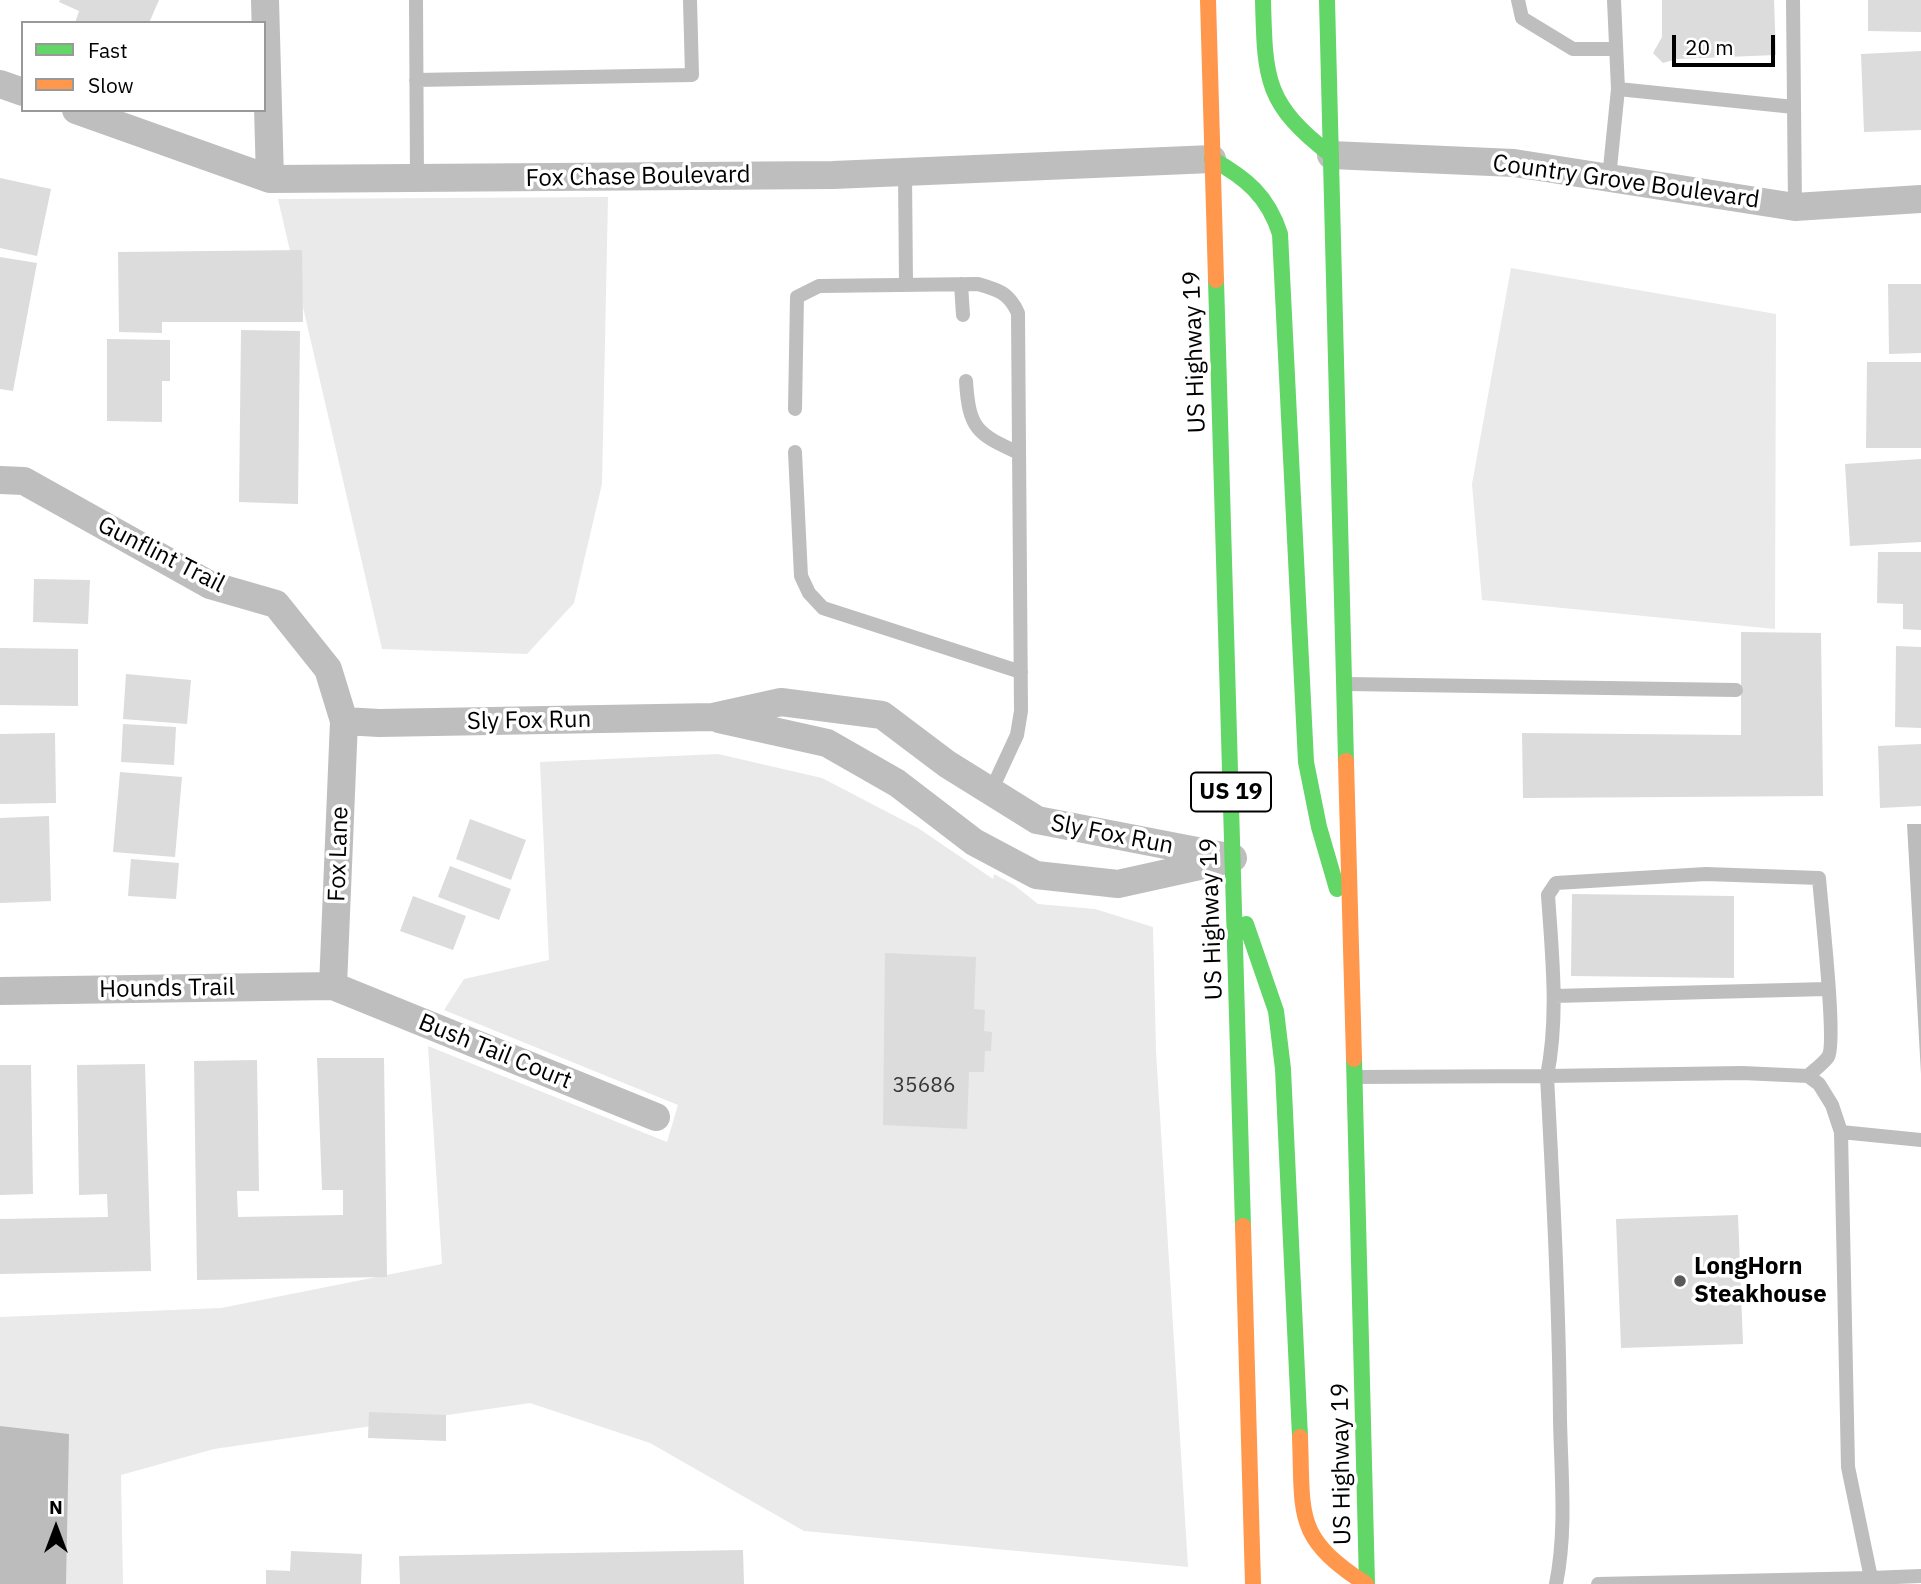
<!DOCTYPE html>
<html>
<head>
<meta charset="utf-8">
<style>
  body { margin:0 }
  #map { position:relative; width:1921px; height:1584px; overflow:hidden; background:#fff; font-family:"IBM Plex Sans",sans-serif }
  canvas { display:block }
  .legend { position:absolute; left:21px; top:21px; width:245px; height:91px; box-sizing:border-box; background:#fff; border:2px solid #999; margin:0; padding:9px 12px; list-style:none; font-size:21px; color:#000 }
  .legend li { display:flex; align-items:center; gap:14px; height:35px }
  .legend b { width:35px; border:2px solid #999 }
  .north { position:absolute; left:21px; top:1493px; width:70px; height:70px; -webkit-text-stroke:5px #fff; paint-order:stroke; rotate:0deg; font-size:19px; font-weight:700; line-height:28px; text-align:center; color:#000 }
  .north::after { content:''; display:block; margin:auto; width:24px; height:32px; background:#000; clip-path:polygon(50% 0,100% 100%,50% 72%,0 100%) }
  .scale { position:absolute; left:1672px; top:35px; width:103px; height:32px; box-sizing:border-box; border:4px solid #000; border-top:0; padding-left:9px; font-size:21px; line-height:24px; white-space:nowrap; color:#000; -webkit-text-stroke:5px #fff; paint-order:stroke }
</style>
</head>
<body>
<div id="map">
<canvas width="1921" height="1584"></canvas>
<ul class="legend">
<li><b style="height:9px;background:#63d668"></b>Fast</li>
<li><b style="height:9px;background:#ff974d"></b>Slow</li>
</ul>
<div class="north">N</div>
<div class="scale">20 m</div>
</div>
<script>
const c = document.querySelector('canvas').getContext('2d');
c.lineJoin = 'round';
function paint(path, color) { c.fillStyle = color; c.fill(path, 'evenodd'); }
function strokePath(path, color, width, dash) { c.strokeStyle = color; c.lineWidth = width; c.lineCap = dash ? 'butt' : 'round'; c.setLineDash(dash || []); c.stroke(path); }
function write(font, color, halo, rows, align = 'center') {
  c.font = font + ' "IBM Plex Sans",sans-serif'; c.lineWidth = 7; c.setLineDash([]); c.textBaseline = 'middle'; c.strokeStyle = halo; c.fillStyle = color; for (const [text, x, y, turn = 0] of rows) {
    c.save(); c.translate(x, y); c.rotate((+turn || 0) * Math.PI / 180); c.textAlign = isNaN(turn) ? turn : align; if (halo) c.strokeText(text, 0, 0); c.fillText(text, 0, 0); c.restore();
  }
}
paint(new Path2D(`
  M608 197 602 484 574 603 527 654 382 649 278 199Z
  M1511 268 1776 314 1775 629 1482 600 1472 484Z
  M718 754 822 778 918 828 993 879 994 874 1014 885 1038 904 1095 909 1153 927 1156 1051 1188 1567 804 1531 650 1443 530 1403 214 1449 121 1475 123 1584H0V1317L221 1308 442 1264 428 1046 667 1142 678 1105 444 1010 464 979 549 960 540 762Z`), '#eaeaea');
paint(new Path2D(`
  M1907 824H1921V1074Z
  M0 1426 69 1434 66 1584H0Z`), '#bcbcbc');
paint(new Path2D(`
  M60 0H159L149 23H75L79 11 59 2Z
  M1662 0H1774L1776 55 1677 59 1663 63 1653 53 1662 37Z
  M1868 0H1921V32L1868 31Z
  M1921 51V130L1864 132 1861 54Z
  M0 178 51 189 37 256 0 248Z
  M302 250 303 322H162V333L119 332 118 252Z
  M0 257 37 263 13 391 0 389Z
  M1888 284H1921V353L1889 354Z
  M241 330 300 331 298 504 239 502Z
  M107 339 170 340V381H162V422L107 421Z
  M1867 362H1921V448H1866Z
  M1921 459V542L1850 546 1845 464Z
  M1878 552H1921V630L1903 629V604L1877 603Z
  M34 579 90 580 88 624 33 622Z
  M1741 632 1821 633 1823 796 1523 798 1522 733 1741 735Z
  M1896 646 1921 647V728L1895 727Z
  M0 648 78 649V706L0 705Z
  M126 674 191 680 187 724 123 719Z
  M123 724 176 727 174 765 121 762Z
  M55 733 56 803 0 804V734Z
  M1921 744V806L1880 808 1878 746Z
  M120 772 182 777 175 857 113 852Z
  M49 816 51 901 0 903V818Z
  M470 819 526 840 511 880 456 859Z
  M131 859 179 863 176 899 128 896Z
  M450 866 511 889 499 920 438 897Z
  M1572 894 1734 896V978L1571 976Z
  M413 896 466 916 453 950 400 931Z
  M885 953 976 957 974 1009 985 1010 984 1031 992 1032 991 1051H985L984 1072H969L967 1129 883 1125Z
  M317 1058H384L387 1277 197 1280 194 1061 257 1060 259 1191H237L238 1217 343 1215V1190H322Z
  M145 1064 151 1271 0 1274V1219L108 1217 107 1194 79 1195 77 1065Z
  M0 1065H31L33 1194 0 1195Z
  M1738 1215 1743 1344 1621 1348 1616 1219Z
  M369 1412 446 1415V1441L368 1438Z
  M743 1550 744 1584H400L399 1556Z
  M291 1551 362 1554 361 1584H266V1570L290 1571Z`), '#dcdcdc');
strokePath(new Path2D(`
  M416 0 417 179
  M1518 0 1522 18 1573 49H1615
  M1793 0 1795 207
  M416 80 692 75 690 0
  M1618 89 1794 107
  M905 172 906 284
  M1609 178 1618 89 1614 0
  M961 284 963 315
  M966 381C969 429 977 434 1019 453
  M795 409 797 297 819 286 978 284C999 290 1009 293 1018 313L1021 711 1017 735 991 791
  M795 452 801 576 809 593 823 608 1021 672
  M1347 684 1736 690
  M1554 996 1827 989
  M1808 1076C1814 1070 1823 1064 1828 1057 1837 1044 1821 905 1819 878L1706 874 1556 883 1548 895C1552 955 1559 1016 1547 1076L1742 1073 1808 1076 1819 1084 1832 1105 1841 1132 1848 1467 1871 1578 1921 1576
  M1355 1077 1547 1076C1553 1190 1559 1304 1560 1419 1561 1474 1567 1530 1556 1584
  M1841 1132 1921 1140
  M1598 1584 1871 1578V1584`), '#bebebe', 14);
strokePath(new Path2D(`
  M265 0 270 179
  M0 84 23 92
  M76 110 270 179 833 175 1212 159
  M1331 155 1514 163 1795 207 1921 199
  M0 480 24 481 210 585 276 604 328 669 344 721 333 986
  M719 719 827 743 897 783 974 842 1036 875 1118 884 1222 861
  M344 721 379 723 713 717 781 702 882 715 947 764 1037 820 1233 858
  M0 991 333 986 656 1117`), '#bebebe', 28);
strokePath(new Path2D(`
  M1263 0C1265 80 1265 104 1331 155
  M1327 0 1346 761
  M1212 159C1246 178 1268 196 1280 234L1306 762 1319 827 1337 889
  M1216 280 1243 1226
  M1246 924 1276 1011 1283 1069 1300 1437
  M1354 1059 1367 1584`), '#63d668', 16);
strokePath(new Path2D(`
  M1208 0 1216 280
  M1346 761 1354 1059
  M1243 1226 1253 1584
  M1300 1437C1303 1517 1294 1537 1366 1584`), '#ff974d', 16);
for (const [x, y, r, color] of [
  [1680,1281,7,"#595959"]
]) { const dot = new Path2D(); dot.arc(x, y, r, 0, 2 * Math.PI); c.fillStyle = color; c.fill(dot); strokePath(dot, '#fff', 2.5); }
write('21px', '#373737', null, [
  ["35686",924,1086]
]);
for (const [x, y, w] of [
  [1231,792,80]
]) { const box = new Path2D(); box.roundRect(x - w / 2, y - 19.5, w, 39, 5); c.fillStyle = '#fff'; c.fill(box); strokePath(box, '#000', 2); }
write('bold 23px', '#000', null, [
  ["US 19",1231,792]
]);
write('24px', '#000', '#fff', [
  ["Fox Chase Boulevard",638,177,-1],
  ["Country Grove Boulevard",1626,182,8],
  ["US Highway 19",1195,352,-92],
  ["Gunflint Trail",161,555,27],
  ["Sly Fox Run",529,721,-1],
  ["Sly Fox Run",1112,835,11],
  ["Fox Lane",339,854,-88],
  ["US Highway 19",1212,919,-92],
  ["Hounds Trail",167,989,-1],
  ["Bush Tail Court",495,1052,22],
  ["US Highway 19",1342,1464,-91]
]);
write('bold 24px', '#000', '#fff', [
  ["LongHorn",1694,1267],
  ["Steakhouse",1694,1295]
], 'left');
</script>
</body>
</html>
